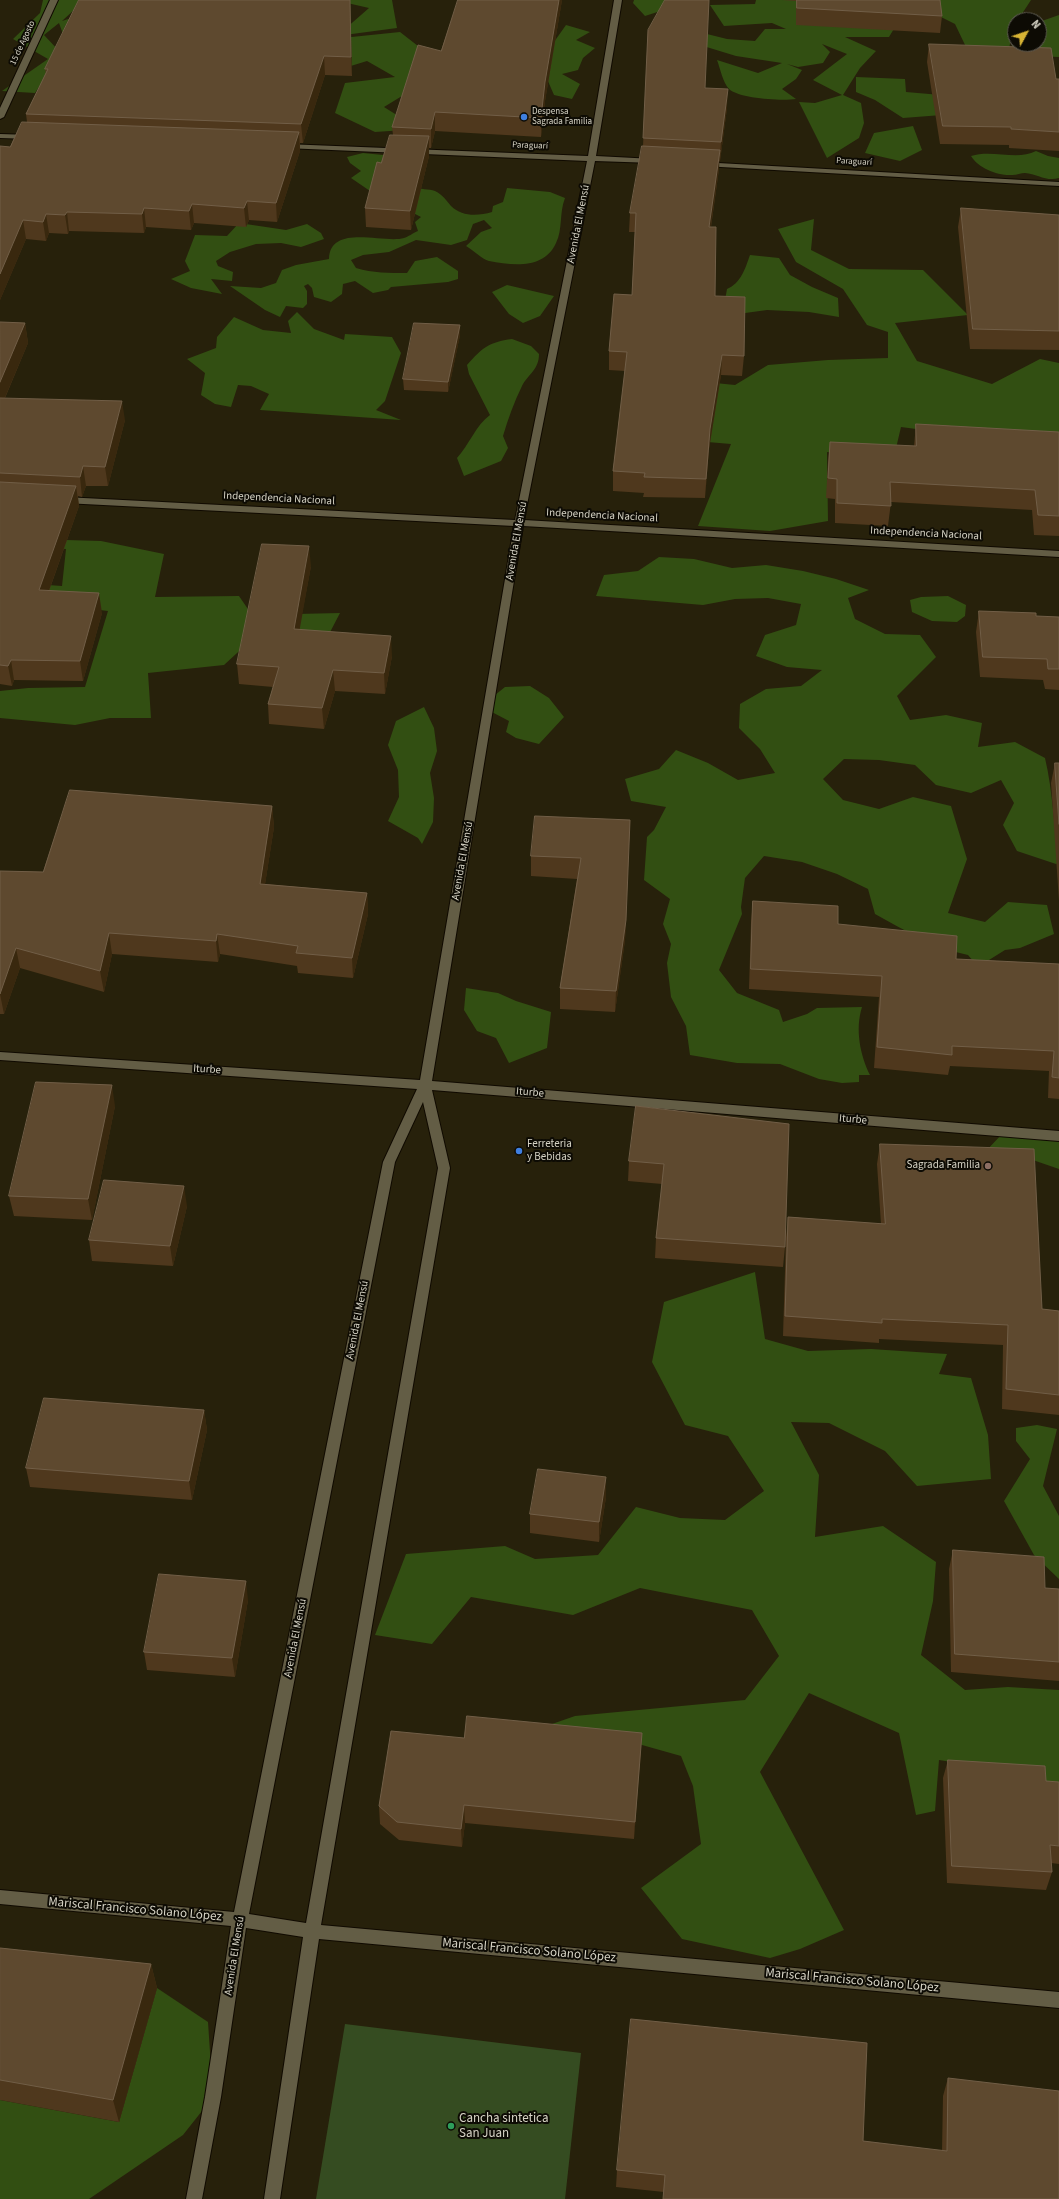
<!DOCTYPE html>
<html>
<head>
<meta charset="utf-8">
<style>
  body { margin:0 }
  #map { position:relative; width:1059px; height:2199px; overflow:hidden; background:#27210b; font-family:"Source Sans 3",sans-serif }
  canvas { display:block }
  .north { position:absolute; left:1007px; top:12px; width:40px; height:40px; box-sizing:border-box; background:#0d0b04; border:1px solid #5e5b52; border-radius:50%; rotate:50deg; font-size:11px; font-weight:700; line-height:16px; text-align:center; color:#d7d4c6 }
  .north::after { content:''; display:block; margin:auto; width:14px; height:18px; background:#d8b434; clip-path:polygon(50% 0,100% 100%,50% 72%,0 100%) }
</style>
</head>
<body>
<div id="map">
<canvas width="1059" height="2199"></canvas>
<div class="north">N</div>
</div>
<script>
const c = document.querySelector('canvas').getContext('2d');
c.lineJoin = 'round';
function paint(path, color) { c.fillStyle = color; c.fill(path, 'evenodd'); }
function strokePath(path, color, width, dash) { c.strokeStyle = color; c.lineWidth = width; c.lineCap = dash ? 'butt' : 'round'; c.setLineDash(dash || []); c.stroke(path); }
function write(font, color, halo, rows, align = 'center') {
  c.font = font + ' "Source Sans 3",sans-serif'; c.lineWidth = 4; c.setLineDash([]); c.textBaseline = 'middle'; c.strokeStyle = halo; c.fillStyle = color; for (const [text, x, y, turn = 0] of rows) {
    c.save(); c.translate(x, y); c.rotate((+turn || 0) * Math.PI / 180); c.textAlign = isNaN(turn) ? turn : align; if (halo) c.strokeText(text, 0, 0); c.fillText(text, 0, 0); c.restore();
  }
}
paint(new Path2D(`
  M345 2024 581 2053 565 2199H316Z`), '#354c21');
paint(new Path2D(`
  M43 0H79L74 10 62 21 81 15 332 39 400 32 427 53 415 88 384 107 419 129 375 132 335 113 345 83 395 77 367 61 341 69 63 34 59 23 44 35 61 53 35 93 2 91 48 59 13 39 40 13Z
  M334 0H392L397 28 337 36 369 8Z
  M634 0H669L676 6 645 16 633 3Z
  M756 0H1031L1018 20H1015L1007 58 966 47 955 24 927 10 898 22 889 37H845L876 51 860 68 843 95 861 103 864 123 859 138 827 158 799 102 815 103 842 95 813 80 847 54 822 44 830 52 823 63 798 67 787 64 802 70 796 79 782 89 796 99C782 101 740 99 729 89 723 83 720 68 717 60L758 73 782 63 736 56 700 45 703 33 727 39 755 41 765 29H786L772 23 724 26 710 5 755 4Z
  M1059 15V57L1009 55 1015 38V44H1039V22Z
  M566 25 590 32 576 40 595 48 583 58 578 70 562 74 580 84 572 99 554 95 544 72 549 49Z
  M856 77 905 79 906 92 941 95 942 115 903 118 875 100 856 92Z
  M913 126 922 150 900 161 865 153 874 133Z
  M1036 151 1048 156 1059 158V178C1047 182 1037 174 1025 173 1021 173 1017 175 1012 175 998 176 978 168 971 156 992 149 1017 161 1036 151Z
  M363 153 393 156 414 188C420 189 429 189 435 191 443 195 446 200 451 206 462 217 478 216 492 212L493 206 503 202 507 188 550 192 565 198C559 213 563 229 556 243 544 270 512 265 489 261 482 259 473 250 466 246L481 232 492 228 484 220 473 224 467 240 451 245 416 240 389 252 363 255 351 260 356 268C373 273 389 273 407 273L415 261 437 257 458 271V279L448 282 391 287 388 290 373 293 355 281 343 284 342 294 331 302 314 297 312 288 308 284 304 286 307 291V304L303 308 286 306 280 317 265 310 230 286 261 288 276 283 282 270 296 265 329 259C330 223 384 244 404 238 408 237 413 233 418 231L415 222 421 217 370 191 351 178 361 171 350 163 347 157Z
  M814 219 811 250 849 269 923 270 968 315 895 323 917 361 992 384 1040 359 1059 363V448L901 427 893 461 827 452 828 521 770 531 698 526 731 444 672 439 655 377 735 385 768 365 828 360 888 358V332L867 325 843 289 796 262 778 229Z
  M239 223 286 230 307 224 321 233 324 239 301 247 281 243 256 244 230 252 216 261 218 266 233 272 232 281 211 279 222 294 191 288 171 279 190 271 185 261 195 235 227 236Z
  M750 255 779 258 790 275 812 287 838 298 839 317 809 312 767 310 738 314 724 306 727 289C741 283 745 269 750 255Z
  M507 285 554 296 540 316 523 323 509 314 492 292Z
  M297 312 314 329 344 340 345 334 392 337 401 353 385 401 376 410 401 420 260 410 269 394 251 386 238 385 231 407 215 404 201 395 205 373 187 359 216 348 217 337 234 317 263 330 291 333 288 321Z
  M512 339 531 346 539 354C539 370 528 374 522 386 514 402 508 419 503 436L508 448 501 461 464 476 457 458C469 445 476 425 490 415L469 374 467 365C482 348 489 342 512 339Z
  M31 539 101 541 164 554 155 597 239 596 252 615 340 613 327 638 249 642 224 665 148 673 151 718H110L75 725 0 718V691L28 688 85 687 108 611 35 602 6 582 62 586 66 549 27 547Z
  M659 557 694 559 732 568 766 565 803 571 836 579 869 590 848 598 855 619 885 634 920 635 936 657 897 696 910 720 946 715 982 723 978 747 1015 742 1045 758C1053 792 1054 828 1059 863L1056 864 1017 851 1003 825 1014 803 1001 780 971 793 936 785 915 765 879 760 844 759 823 779 843 800 879 809 913 797 951 806 967 859 948 913 985 922 1008 902 1047 905 1054 934 1020 948 1005 950 989 960 974 962 968 955C935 948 905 931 875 914L868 889 837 874 802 862 764 856 745 878 741 907 742 914 719 970 737 993 779 1010 783 1022 807 1014 817 1008 862 1007C855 1029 860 1055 870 1075H859V1082L842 1083 819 1079 780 1064 737 1063 690 1055 686 1026 671 997 667 963 671 944 663 924 670 899 644 880 647 837 654 830 666 807 631 801 625 779 659 769 676 750 708 763 738 780 775 773 760 749 739 728 740 704 766 689 801 686 822 670 787 667 756 656 765 635 796 625 801 604 768 598 735 599 703 605 596 596 604 575 638 571Z
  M948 596 966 605 965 616 957 622 932 621 912 612 910 600 921 597Z
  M530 686 549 698 564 717 539 744 516 738 506 732 509 721 488 710 490 699 505 687Z
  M424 707 434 728 437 751 430 773 434 798 433 822 422 844 418 838 388 821 399 797 398 770 388 745 396 721Z
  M466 988 498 993 516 1001 551 1012 547 1048 509 1063 496 1038 477 1031 464 1010Z
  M1002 1134 1059 1136V1169L1027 1158 985 1152Z
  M755 1272 765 1339 808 1351 871 1349 947 1354 939 1374 971 1378 988 1435 991 1479 917 1486 885 1451 829 1423 791 1422 819 1475 815 1537 883 1526 936 1562 933 1601 921 1655 965 1690 1008 1687 1059 1690V1795L990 1768 939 1760 935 1811 916 1815 899 1733 809 1693 760 1772 844 1930 800 1949 770 1958 682 1939 641 1888 701 1844 693 1786 681 1756 642 1745 576 1738 552 1724 575 1716 745 1700 779 1656 752 1610 640 1588 573 1615 471 1597 432 1644 375 1635 406 1554 505 1546 535 1559 598 1555 636 1507 680 1518 725 1520 764 1491 728 1436 685 1425 652 1362 664 1302Z
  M1037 1425 1057 1429 1043 1486 1059 1516V1579L1034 1555 1004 1501 1030 1459 1016 1441V1428Z
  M157 1988 208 2022 213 2097 183 2135 89 2199H0V2100L119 2122Z`), '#324f12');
const minor = new Path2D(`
  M50 0H58L4 117 0 119V108Z
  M614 0H622L596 156 654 159 658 161 654 163 595 161 524 520 1059 551V557L523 526 432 1081 1059 1131V1141L432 1090 450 1168 321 1925 1059 1992V2008L319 1939 280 2199H264L303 1937 246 1928 221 2097 202 2199H186L205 2097 231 1926 0 1904V1890L234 1912 383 1162 417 1089 0 1060V1052L420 1080 514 526 64 503 59 500 64 497 515 520 587 161 285 148 281 146 285 144 588 156ZM423 1102 438 1168 306 1923 249 1914 395 1162Z
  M0 134 31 135 35 137 31 139 0 138Z
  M700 162 1059 182V186L703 166 699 164Z`);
strokePath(minor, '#100a00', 2);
paint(minor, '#635d45');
paint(new Path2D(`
  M79 0H350L352 76 325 75 303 143H300V151L277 222 249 220 246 227 194 223 191 230 146 227 144 233 69 231 68 234 49 233 46 241 26 239 0 300V146L10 147 27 122 26 114 46 74 45 69Z
  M458 0H562L545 101 541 137 435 131 431 148H429V156L411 230 366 227 365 208 393 135 392 127 441 51Z
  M782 0H940L942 16 940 33 796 25V1Z
  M648 30 705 88 727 108 720 161H719V169L711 227 715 296 744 356 742 376 721 375 709 449 705 498 643 497 644 493 613 491V471L625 371 609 370V351L632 295 635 232H629L630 213 643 146Z
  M929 44 1056 79H1059V151L1009 148V145L940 144 927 62Z
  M961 208 1059 215V350L970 349 958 227Z
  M0 322 25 323 28 343 5 398 125 420 108 486H86L82 497 78 496 79 506 49 591 102 613 83 681 14 680 12 686 0 684Z
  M460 325V335L448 392 404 390 403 379Z
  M916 424 1059 432V536L1034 535 1032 510 891 502 888 526 835 523V499L826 498 828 462 830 442 914 446Z
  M311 566 299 630 392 656 385 694 335 691 324 729 269 724 268 704 273 687 239 684 237 664Z
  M979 611 1036 616 1059 617V690L1045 689 1043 680 980 677 976 632Z
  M1055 763H1059V901L1051 783Z
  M272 806 274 827 265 884 367 893 368 914 353 978 298 973 297 966 220 954 218 962 112 954 104 992 20 968 4 1014H0V871L43 872Z
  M630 820 625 940 615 1012 560 1009V988L577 879 531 876V856Z
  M753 901 838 924 956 959 1059 964V1099L1048 1098 1049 1071 950 1066 948 1075 874 1068 879 997 749 989 751 922Z
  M115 1106 92 1220 14 1216 9 1196Z
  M636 1106 785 1247 783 1267 655 1258 656 1238 662 1184 628 1181 629 1161Z
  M880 1144 1042 1309 1059 1311V1415L1002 1409 1003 1345 879 1339V1343L783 1336 786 1237 788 1217 881 1224 877 1164Z
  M187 1206 173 1266 92 1261 89 1240Z
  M204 1410 207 1430 192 1500 30 1487 26 1468Z
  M606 1477V1497L599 1542 530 1533V1514Z
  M953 1550 1045 1588 1059 1589V1681L951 1672 949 1569Z
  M248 1600 235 1677 147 1670 144 1652Z
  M642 1733 634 1839 465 1823 462 1847 399 1840 380 1824 379 1806 464 1738Z
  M948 1760 1046 1781 1059 1782V1864L1051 1863 1052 1872 1046 1890 947 1883 943 1778Z
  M0 1948 151 1964 157 1988 119 2122 0 2100Z
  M948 2078 1059 2199 664 2192 616 2187 617 2170 863 2141 942 2151 943 2096Z`), '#4f381d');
paint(new Path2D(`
  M350 0 352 76 351 57Z
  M559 0H562L545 101 541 137V118L545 82Z
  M324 56 325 75 303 143 301 124Z
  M728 89 727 108 720 161 721 142Z
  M435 112V131L431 148V129Z
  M299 132 300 151 277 222 276 203Z
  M429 136V156L411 230 410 211Z
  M720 150 719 169 708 246 709 227Z
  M247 201 249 220 246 227 244 208Z
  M192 204 194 223 191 230 189 211Z
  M144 208 146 227 144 233 142 214Z
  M67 212 69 231 68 234 65 215Z
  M46 214 49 233 46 241 43 222Z
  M23 220 26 239 0 300V274Z
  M25 323 28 343 0 409V382Z
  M460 325V335L448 392V382Z
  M722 355 721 375 709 449 705 498 710 429Z
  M122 401 125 420 108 486 105 467Z
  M83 466 86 486 82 497 80 477Z
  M76 486 79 506 42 610 39 590Z
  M309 546 311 566 296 650 294 629Z
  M99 593 102 613 83 681 80 661Z
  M391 636 392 656 385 694 384 673Z
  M11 660 14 680 12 686 8 666Z
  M333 670 335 691 324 729 322 708Z
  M272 806 274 827 262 904 260 884Z
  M630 820 625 940 615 1012 616 991Z
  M367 893 368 914 353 978 352 958Z
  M109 933 112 954 104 992 100 971Z
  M217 934 220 954 218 962 216 941Z
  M16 948 20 968 4 1014 0 994Z
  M112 1085 115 1106 92 1220 88 1199Z
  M184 1186 187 1206 173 1266 170 1246Z
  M204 1410 207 1430 192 1500 189 1481Z
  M606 1477V1497L599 1542V1522Z
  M246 1581 248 1600 235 1677 232 1658Z
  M642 1733 641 1751 634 1839 635 1822Z
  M464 1805 465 1823 462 1847 461 1829Z
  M151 1964 157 1988 119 2122 113 2100Z`), '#39280e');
const building = new Path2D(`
  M79 0H350L351 57 324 56 301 124 26 114 48 69H45Z
  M458 0H559L545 82 541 118 435 112 431 129 392 127 418 45 441 51Z
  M665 0H709L705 88 728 89 721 142 643 138 648 30Z
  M797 0H940L942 16 797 8Z
  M929 44 1051 48 1056 79H1059V132L1011 129V127L943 126Z
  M22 122 299 132 276 203 247 201 244 208 192 204 189 211 144 208 142 214 67 212 65 215 46 214 43 222 23 220 0 274V146L10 147Z
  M390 135 429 136 410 211 365 208 377 162 381 163Z
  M642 146 720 150 709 227H716L715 296 745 297 744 356 722 355 710 429 706 479 644 477 645 473 613 471 627 352 609 351 614 294 632 295 636 213H630Z
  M961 208 1059 215V331L973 329Z
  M0 322 25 323 0 382Z
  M414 323 460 325 448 382 403 379Z
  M0 398 122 401 105 467 83 466 80 477 0 473Z
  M916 424 1059 432V516L1038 515 1035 490 890 482 891 506 837 503V479L828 478 830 442 916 446Z
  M0 482 76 486 39 590 99 593 80 661 11 660 8 666 0 665Z
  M262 544 309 546 294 629 391 636 384 673 333 670 322 708 268 704 279 667 237 664Z
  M979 611 1036 613V616L1059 617V669H1048L1047 659 983 657Z
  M1055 763H1059V824Z
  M70 790 272 806 260 884 367 893 352 958 296 953 298 946 217 934 216 941 109 933 100 971 16 948 0 994V871L43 872Z
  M535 816 630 820 626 920 616 991 560 988 581 858 531 856Z
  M753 901 838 906V924L957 936 956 959 1059 964V1078L1052 1077 1054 1051 952 1046V1055L877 1047 882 976 751 969Z
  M36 1082 112 1085 88 1199 9 1196Z
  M636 1106 789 1124 785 1247 656 1238 664 1164 629 1161Z
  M880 1144 1034 1149 1042 1309 1059 1311V1395L1006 1389 1008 1325 882 1319V1323L785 1316 788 1217 885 1224Z
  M104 1180 184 1186 170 1246 89 1240Z
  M44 1398 204 1410 189 1481 26 1468Z
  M538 1469 606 1477 599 1522 530 1514Z
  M953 1550 1044 1557 1045 1588 1059 1589V1662L955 1654Z
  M159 1574 246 1581 232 1658 144 1652Z
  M467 1716 642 1733 635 1822 464 1805 461 1829 397 1822 379 1806 391 1731 464 1738Z
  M948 1760 1045 1766 1046 1781 1059 1782V1846L1050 1845 1052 1872 952 1866Z
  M0 1948 151 1964 113 2100 0 2080Z
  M631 2019 867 2043 863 2141 947 2151 948 2078 1059 2091V2199H663L665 2175 617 2170Z`);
paint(building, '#5e492f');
strokePath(building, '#715e47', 1);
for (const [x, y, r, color] of [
  [524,117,4,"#3f7fe0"],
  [519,1151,4,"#3f7fe0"],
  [988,1166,4,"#8d6e63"],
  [451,2126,4,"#2e9e5b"]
]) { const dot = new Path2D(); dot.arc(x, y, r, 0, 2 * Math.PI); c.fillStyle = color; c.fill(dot); strokePath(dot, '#0d0b04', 1.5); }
write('9px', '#d7d4c6', '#0d0b04', [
  ["15 de Agosto",23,43,-65],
  ["Paraguarí",530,146,2],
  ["Paraguarí",854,162,3]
]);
write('9px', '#d7d4c6', '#0d0b04', [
  ["Despensa",532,112],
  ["Sagrada Familia",532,122]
], 'left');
write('11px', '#d7d4c6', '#0d0b04', [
  ["Avenida El Mensú",579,224,-79],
  ["Independencia Nacional",279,499,3],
  ["Independencia Nacional",602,516,3],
  ["Independencia Nacional",926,534,3],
  ["Avenida El Mensú",517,541,-80],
  ["Avenida El Mensú",463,861,-80],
  ["Iturbe",207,1070,4],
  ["Iturbe",530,1093,5],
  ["Iturbe",853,1120,5],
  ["Avenida El Mensú",358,1320,-79],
  ["Avenida El Mensú",296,1638,-79],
  ["Avenida El Mensú",235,1956,-81]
]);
write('11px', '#d7d4c6', '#0d0b04', [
  ["Ferreteria",527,1145],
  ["y Bebidas",527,1158],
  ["Sagrada Familia",980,1166,"right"]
], 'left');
write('13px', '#d7d4c6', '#0d0b04', [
  ["Mariscal Francisco Solano López",135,1910,5],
  ["Mariscal Francisco Solano López",529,1951,5],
  ["Mariscal Francisco Solano López",852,1981,5]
]);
write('13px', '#d7d4c6', '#0d0b04', [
  ["Cancha sintetica",459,2119],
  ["San Juan",459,2134]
], 'left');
</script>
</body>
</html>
